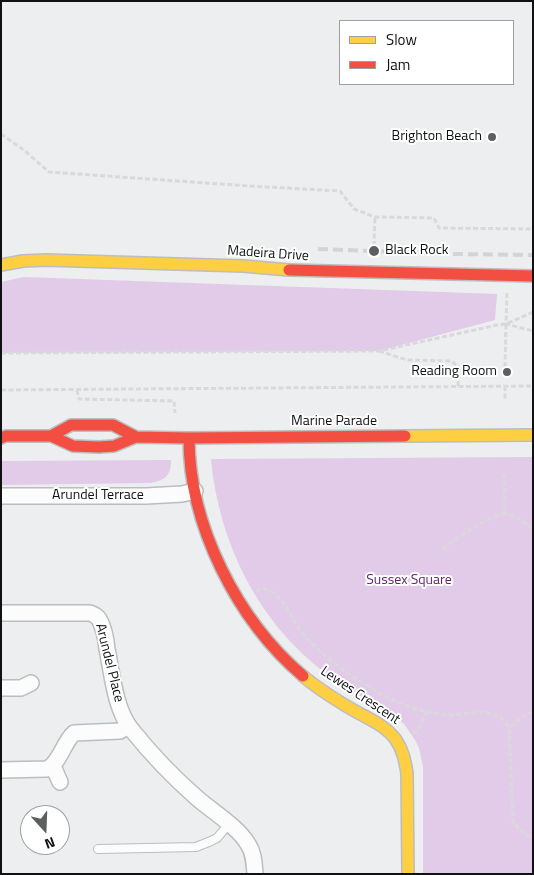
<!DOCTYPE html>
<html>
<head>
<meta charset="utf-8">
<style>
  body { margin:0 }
  #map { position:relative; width:534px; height:875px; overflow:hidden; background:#edeef0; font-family:"Titillium Web",sans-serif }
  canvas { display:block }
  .frame { position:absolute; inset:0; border:2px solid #101112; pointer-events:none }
  .legend { position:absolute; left:339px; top:20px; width:175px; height:65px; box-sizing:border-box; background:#fff; border:1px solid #9fa0a0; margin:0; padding:6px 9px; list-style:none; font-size:15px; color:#101112 }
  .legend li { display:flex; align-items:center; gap:10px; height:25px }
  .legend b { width:25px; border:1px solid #9fa0a0 }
  .north { position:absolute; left:20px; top:805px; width:50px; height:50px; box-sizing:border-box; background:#fff; border:1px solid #9fa0a0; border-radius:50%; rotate:160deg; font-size:14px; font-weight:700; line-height:20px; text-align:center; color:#101112 }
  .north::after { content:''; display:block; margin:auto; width:18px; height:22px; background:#5d5e60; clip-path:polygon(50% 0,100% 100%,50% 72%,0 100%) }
</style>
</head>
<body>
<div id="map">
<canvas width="534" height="875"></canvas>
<div class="frame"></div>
<ul class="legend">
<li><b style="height:6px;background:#ffcf43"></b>Slow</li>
<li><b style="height:6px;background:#f24e42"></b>Jam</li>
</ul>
<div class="north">N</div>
</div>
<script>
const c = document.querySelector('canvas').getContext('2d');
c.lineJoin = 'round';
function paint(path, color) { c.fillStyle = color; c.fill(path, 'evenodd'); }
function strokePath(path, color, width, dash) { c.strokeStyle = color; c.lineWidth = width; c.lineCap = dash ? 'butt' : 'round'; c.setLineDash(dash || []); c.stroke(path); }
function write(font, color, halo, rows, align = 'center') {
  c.font = font + ' "Titillium Web",sans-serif'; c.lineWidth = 4; c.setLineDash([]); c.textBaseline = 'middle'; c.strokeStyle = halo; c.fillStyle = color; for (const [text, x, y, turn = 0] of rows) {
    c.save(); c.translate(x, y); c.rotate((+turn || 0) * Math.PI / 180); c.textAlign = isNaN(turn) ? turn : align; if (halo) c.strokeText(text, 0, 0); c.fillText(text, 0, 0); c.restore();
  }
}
paint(new Path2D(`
  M24 277 497 294 495 320 379 351 1 353V282Z
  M533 457V874H423V767L421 757 419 748 415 740 404 724 397 718C373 703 348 690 325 673 258 622 219 543 211 460L212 459Z
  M171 460C171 475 166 480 151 483L1 485V461Z`), '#e2cae9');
const lane = new Path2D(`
  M98 849 196 847 211 841 217 838 229 824`);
const street = new Path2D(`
  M1 496H146L182 494 195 491
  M1 613H90C93 614 97 616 99 619 104 628 106 639 107 649 112 673 115 709 131 729 151 754 173 777 197 798 213 812 237 826 248 844 254 853 254 863 255 874
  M1 688H21L31 683
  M53 766 60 782
  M1 770 47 769C60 763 63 743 74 733L120 731 128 726`);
const slow = new Path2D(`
  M1 265 23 261 46 260 243 266 289 270
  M405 436 533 435
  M303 676C317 688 333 698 348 707 364 717 385 724 396 740 403 750 405 761 407 773L408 874`);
const jam = new Path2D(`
  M289 270 533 276
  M51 436 71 425H113L136 437
  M1 438 6 436H51L73 446 99 447 114 446 136 437 189 438 405 436
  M189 438C189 525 237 620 303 676`);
strokePath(lane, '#bcbdbe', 10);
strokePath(street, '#bcbdbe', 18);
strokePath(slow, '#bcbdbe', 14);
strokePath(jam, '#bcbdbe', 14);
strokePath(new Path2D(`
  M1 134 25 151 49 172 249 186 340 191 354 209 375 217 434 218 439 228 533 229
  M374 246 375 217
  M507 293 506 324 533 331
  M379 351 407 360 451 361 459 367 458 386
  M1 353 379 351 497 325 506 324 533 312
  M505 367 506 324
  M505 386V400
  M1 390 533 386
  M77 390 79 399 174 401 175 413
  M504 473 505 513 515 516 533 529
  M443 549C462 535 482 520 505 513
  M256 591C263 587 270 589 276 595 287 604 292 619 300 630 316 650 336 666 358 680 385 698 416 713 450 715 463 715 476 711 488 713 498 714 504 719 509 728
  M533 712 526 714 509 728 513 823 533 840
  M413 734 418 730 427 712`), '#d9d9da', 3, [5, 2.5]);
strokePath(lane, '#fcfcfd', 8);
strokePath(street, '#fcfcfd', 15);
strokePath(slow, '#ffcf43', 11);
strokePath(jam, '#f24e42', 11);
strokePath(new Path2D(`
  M318 249 456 254 533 255`), '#d4d4d4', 4, [10, 5]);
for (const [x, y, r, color] of [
  [492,137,5,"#5d5e60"],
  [374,251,6,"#5d5e60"],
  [507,372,5,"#5d5e60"]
]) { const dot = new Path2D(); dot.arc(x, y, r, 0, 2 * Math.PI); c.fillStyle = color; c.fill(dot); strokePath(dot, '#fff', 2); }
write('14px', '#101112', '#fff', [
  ["Brighton Beach",482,137],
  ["Black Rock",385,251,"left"],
  ["Reading Room",497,372]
], 'right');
write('14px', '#101112', '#fff', [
  ["Madeira Drive",268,254,4],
  ["Marine Parade",334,422],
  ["Arundel Terrace",98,496],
  ["Arundel Place",109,663,76],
  ["Lewes Crescent",360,696,34]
]);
write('14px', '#672177', '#fff', [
  ["Sussex Square",409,581]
]);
</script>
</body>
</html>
